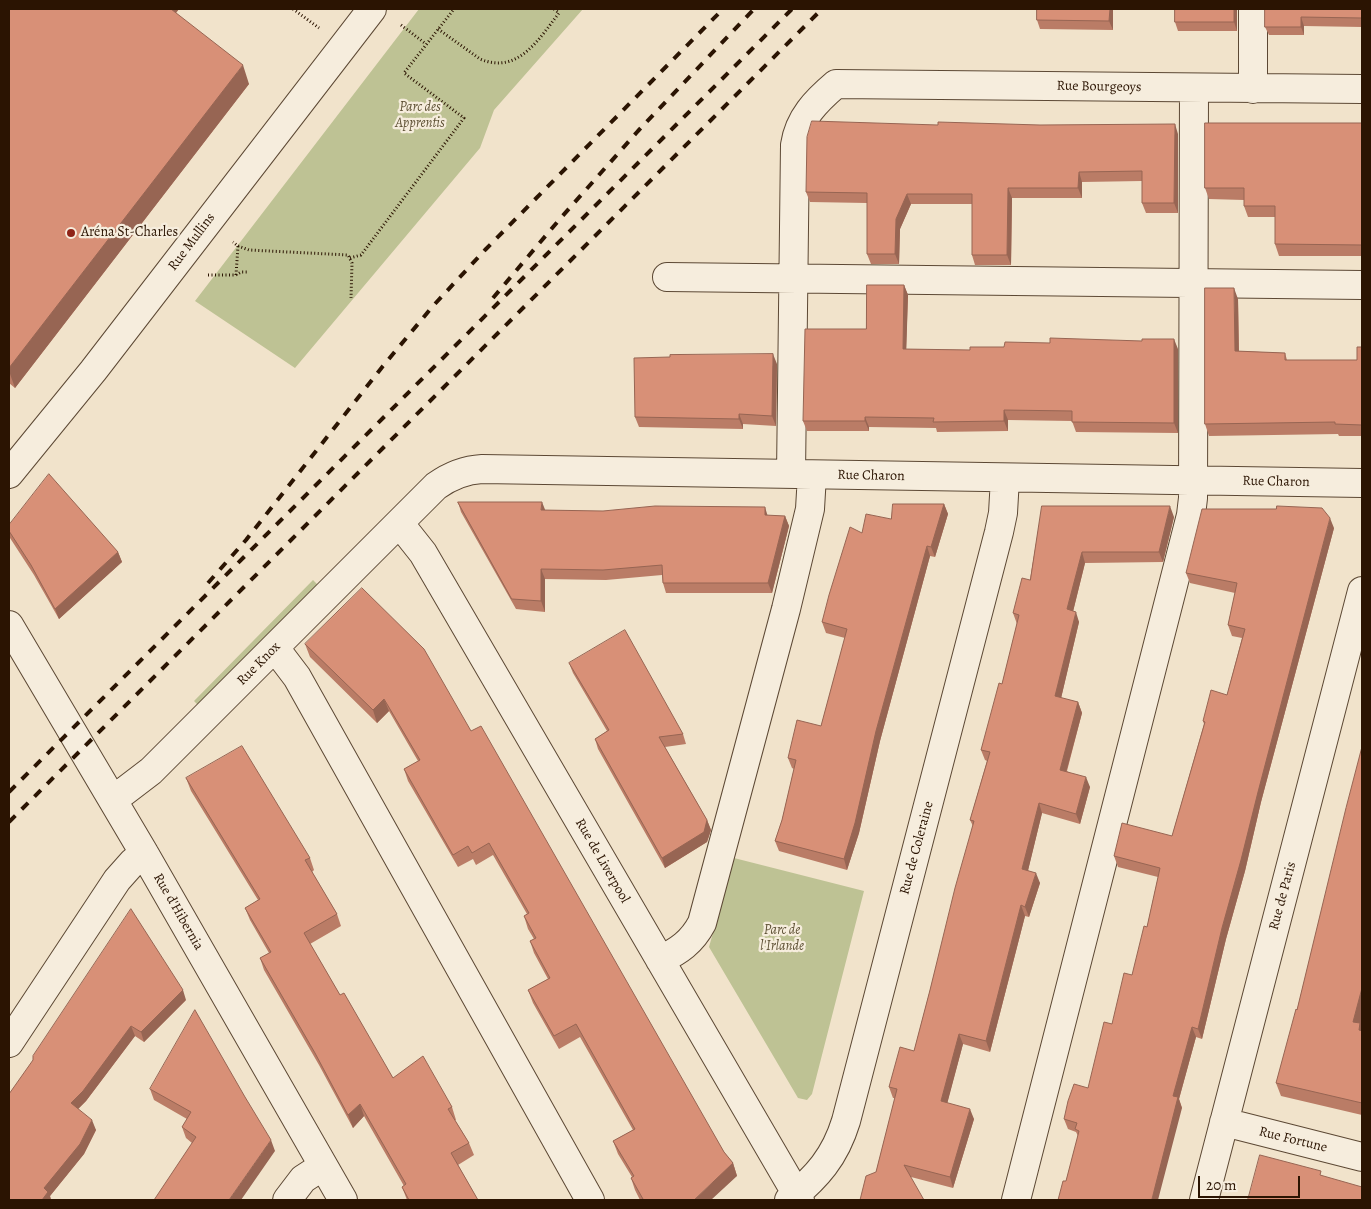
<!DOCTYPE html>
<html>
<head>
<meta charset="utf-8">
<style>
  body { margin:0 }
  #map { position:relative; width:1371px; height:1209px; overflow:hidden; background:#f1e3cb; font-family:Alegreya,serif }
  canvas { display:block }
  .frame { position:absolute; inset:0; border:10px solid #2b1402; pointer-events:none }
  .scale { position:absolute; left:1198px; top:1176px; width:102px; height:22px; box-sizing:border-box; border:2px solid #2b1402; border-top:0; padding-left:6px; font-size:15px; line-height:18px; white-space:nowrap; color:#2b1402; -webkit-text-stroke:4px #f6eddd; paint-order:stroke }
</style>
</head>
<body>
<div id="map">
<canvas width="1371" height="1209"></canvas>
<div class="frame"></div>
<div class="scale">20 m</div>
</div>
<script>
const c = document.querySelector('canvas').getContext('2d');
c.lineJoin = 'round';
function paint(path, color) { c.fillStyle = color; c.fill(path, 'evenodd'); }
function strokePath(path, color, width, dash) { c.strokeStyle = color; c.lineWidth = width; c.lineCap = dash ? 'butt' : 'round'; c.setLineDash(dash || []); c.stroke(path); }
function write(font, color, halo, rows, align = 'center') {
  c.font = font + ' Alegreya,serif'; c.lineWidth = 4.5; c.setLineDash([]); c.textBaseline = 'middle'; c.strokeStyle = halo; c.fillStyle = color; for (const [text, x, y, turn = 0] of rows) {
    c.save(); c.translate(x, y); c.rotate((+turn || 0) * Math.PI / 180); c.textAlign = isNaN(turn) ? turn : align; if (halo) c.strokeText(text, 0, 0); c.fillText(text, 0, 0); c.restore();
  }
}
paint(new Path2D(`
  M419 9H583L494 110 480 148 295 368 195 301Z
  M313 580 319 586 199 706 194 701Z
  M734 858 864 891 812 1094 807 1100 798 1098 709 947Z`), '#bec294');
const minor = new Path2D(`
  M1253 89V9
  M667 277 1362 285
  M9 474 93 371 372 9
  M791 474 795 145C799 118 816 101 836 84L1362 89
  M400 524 423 553 800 1200
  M9 625 144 853 343 1200
  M275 648 297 677 590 1200
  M113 800 151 771 436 486C450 476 464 470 482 469L1362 483
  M660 960C679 951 692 942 702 923L786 609 810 509 812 475
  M9 1043 117 880 133 862 144 853
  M1224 1122 1362 1157
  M287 1200 303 1179 323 1166
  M789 1200C817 1177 835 1157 846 1121L999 532 1003 513 1005 478
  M1016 1200 1191 515 1193 498 1194 88
  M1204 1200 1362 591`);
strokePath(minor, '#5c4834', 30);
strokePath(new Path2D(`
  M293 9 319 28
  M401 25 426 44
  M438 29 480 59C518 75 539 39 559 13L554 9
  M238 246 249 250 348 255 352 263 351 298
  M350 258 361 255 464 118 404 73 454 9
  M208 275H236L238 246 233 242
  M236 275 241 272H249`), '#2b1402', 3, [1, 2.5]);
strokePath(minor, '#f6eddd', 28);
strokePath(new Path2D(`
  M493 298 559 220 638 131 754 9
  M208 583 246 540 383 366 433 306 485 250 723 9
  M9 792 792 9
  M9 822 822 9`), '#2b1402', 4, [9, 9]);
paint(new Path2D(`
  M9 9H179L176 13 249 84 15 388 9 383Z
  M1113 9V30L1040 29 1037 20Z
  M1165 9H1237V31H1178L1175 22V9Z
  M1265 9H1362V27L1304 26V35H1269L1265 27Z
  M1362 123V256H1279L1275 244V217H1248L1244 206V200L1209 199 1205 188Z
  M1178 134V213H1146L1142 203V181L1082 182V198H1012L1011 265H975L972 255V204H911L900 229 899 264H871L867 254V203L810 202 806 192Z
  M904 285 908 295 906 349 970 350 1178 349V433L1076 432 1072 421 1008 420V431L937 432 936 428 869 427V431H807L803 421 866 329Z
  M1238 299 1239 351 1285 353 1287 360H1357L1362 347V436H1339L1338 434 1209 436 1205 424Z
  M777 364 776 426 743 424V429L639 427 635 417Z
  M458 502 545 510 785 516 789 526 772 593H666L663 583 662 575 606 580 545 579V612L516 609 461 512Z
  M944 504 948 514 935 557 930 556 880 741 859 833 847 870 779 851 775 841 782 820 794 769 792 768 788 758 821 726 845 638 826 633 822 622 862 533 891 519Z
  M1042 506 1174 517 1163 562 1085 563 1073 611 1079 622 1061 698 1078 702 1082 713 1067 771 1090 787 1080 824 1042 813 1028 870 1040 883 1029 917 1025 916 990 1052 963 1044 947 1103 974 1119 953 1188 911 1177 876 1172 895 1098H893L889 1087 914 1051 973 826 970 820 987 761 985 760 981 750 1002 684 1017 624 1013 613 1030 580Z
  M9 525 118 552 122 562 59 619 34 575 10 538 9 533Z
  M1334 528 1261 802 1245 871 1226 939 1202 1039 1196 1037 1179 1099 1182 1108 1066 1181 1078 1136 1076 1132 1068 1129 1064 1119 1088 1088 1112 1024 1132 975 1147 927 1158 877 1118 867 1114 856 1172 836 1204 724 1203 721 1227 695 1242 638 1232 636 1228 625 1235 593 1190 583 1186 573Z
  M305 644 471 731 724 1152 733 1163 737 1176 640 1200 635 1190 631 1178 632 1177 618 1154 613 1141 633 1130 580 1037 559 1049 533 1003 528 990 548 979 534 953 530 941 534 939 528 929 524 916 527 914 493 855 476 865 473 859 458 867 408 781 404 769 418 761 389 711 377 723 310 657Z
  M569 663 683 734 686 744 665 747 707 820 711 830 707 842 665 868 598 749 595 739 607 731 573 673Z
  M1362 747V1021L1361 1025 1362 1029V1115L1281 1096 1276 1083 1297 1010Z
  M186 778 310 858 314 870 312 872 337 914 341 926 310 944 340 995 393 1078 452 1107 456 1120H455L469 1143 474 1155 458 1165 478 1200H407L402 1187 404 1186 364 1116 353 1128 319 1065 264 970 260 958 269 953 250 920 245 908 258 900 191 791Z
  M186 1000 144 1042 135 1036 86 1101 78 1109 96 1130 84 1154 50 1196 51 1200H9L33 1060Z
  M150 1089 275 1151 192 1143 186 1138 182 1127 187 1119 154 1100Z`), '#ba7c66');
paint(new Path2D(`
  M165 9H179L169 21Z
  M1110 9H1113V30L1109 21Z
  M1234 9H1237V31L1234 22Z
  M1301 17 1304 26V35L1301 27Z
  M243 65 249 84 15 388 9 371V368Z
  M1175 124 1178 134V213L1174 203Z
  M1079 172 1082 182V198L1078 188Z
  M1008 188 1012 198 1011 265 1007 255Z
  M907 194 911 204 900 229 899 264 895 254 896 219Z
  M904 285 908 295 906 359 903 349Z
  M1234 288 1238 299 1239 362 1235 351Z
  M1174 339 1178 349V433L1174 423Z
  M773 354 777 364 776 426 772 416Z
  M1004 410 1008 420V431L1004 421Z
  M739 414 743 424V429L739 419Z
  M865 417 869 427V431L865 421Z
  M542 502 546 512 541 510Z
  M944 504 948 514 935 557 931 547Z
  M1170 506 1174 517 1163 562 1159 552Z
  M765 507 768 517 765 515Z
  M785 516 789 526 772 593 768 583Z
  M1330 518 1334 528 1261 802 1245 871 1226 939 1202 1039 1198 1029 1222 928Z
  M927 546 930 556 880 741 859 833 847 870 844 859 876 731Z
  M118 552 122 562 59 619 55 609Z
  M1082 552 1085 563 1071 620 1067 609Z
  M541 569 545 579V612L541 601Z
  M1076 612 1079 622 1059 707 1055 696Z
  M384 699 389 711 377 723 373 710Z
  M1078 702 1082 713 1064 780 1060 770Z
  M1086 777 1090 787 1080 824 1076 814Z
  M1039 803 1042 813 1026 879 1022 869Z
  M707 820 711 830 707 842 665 868 662 858Z
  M1036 873 1040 883 1029 917 1025 907Z
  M1021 905 1025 916 990 1052 986 1041Z
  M1362 988V1021L1361 1025 1362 1029V1040L1353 1022Z
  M183 990 186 1000 144 1042 141 1032Z
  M131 1026 135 1036 86 1101 74 1113 71 1103Z
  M1192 1027 1196 1037 1179 1099 1182 1108 1158 1200H1153L1152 1199 1173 1096Z
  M959 1034 963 1044 945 1112 941 1101Z
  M360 1104 364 1116 353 1128 348 1115Z
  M970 1109 974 1119 953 1188 950 1177Z
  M92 1120 96 1130 84 1154 50 1196 51 1200H42L44 1188Z
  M271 1140 275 1151 241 1200H229Z
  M733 1163 737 1176 711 1200H694Z`), '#976553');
const building = new Path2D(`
  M9 9H171L243 65 9 368Z
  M1037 9H1110L1109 21 1037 20Z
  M1175 9H1234V22H1175Z
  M1265 9H1362V18L1301 17V27H1265Z
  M812 121 938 125V122L1040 125 1175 124 1174 203H1142V171L1079 172 1078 188H1008L1007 255H972V194H907L896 219 895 254H867V193L806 192 807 137Z
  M1205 123H1362V245L1275 244V206H1244V188H1205Z
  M867 285H904L903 349 970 350V347H1004L1005 342 1050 343V338L1142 341V339H1174V423L1072 422V411L1004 410V421L933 422 934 418 865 417V421H803L805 329H866Z
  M1205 288H1234L1235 351 1285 353V360H1357V347H1362V425L1335 424V422L1205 424Z
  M773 354 772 416 739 414V419L635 417 634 358 670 357V355Z
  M49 474 118 552 55 609 31 565 9 531V525Z
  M458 502H542L541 510 603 511 655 506 765 507V515L785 516 768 583H663L662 565 603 570 541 569V601L512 599Z
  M893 504H944L931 547 927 546 876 731 855 823 844 859 775 841 782 820 796 760 788 758 797 720 821 726 847 629 822 622 829 595 850 527 862 533 866 514 891 519Z
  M1042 506H1170L1159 552H1082L1067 609 1076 612 1055 696 1078 702 1060 770 1086 777 1076 814 1039 803 1022 869 1036 873 1025 907 1021 905 986 1041 959 1034 941 1101 970 1109 950 1177 904 1165 924 1200H860L866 1176 876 1172 897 1089 889 1087 900 1047 914 1051 930 990 955 888 974 821 970 820 990 752 981 750 999 683 1002 684 1019 615 1013 613 1022 578 1030 580Z
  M1277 506 1322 508 1330 518 1258 792 1241 860 1222 928 1198 1029 1192 1027 1173 1096 1178 1097 1152 1199H1154V1200H1058L1063 1181H1066L1079 1131 1075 1129 1077 1123 1064 1119 1068 1101 1074 1084 1088 1088 1104 1022 1112 1024 1124 973 1132 975 1144 926 1147 927 1160 868 1114 856 1122 823 1172 836 1205 722 1203 721 1211 690 1227 695 1245 629 1228 625 1237 583 1186 573 1202 509H1276Z
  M362 588 424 649 471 731 481 726 724 1152 733 1163 694 1200H640L643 1199 631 1178 634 1176 613 1141 635 1129 576 1024 554 1036 528 990 550 978 530 941 536 938 524 916 529 913 489 843 472 853 468 846 453 855 404 769 420 760 384 699 373 710 305 644Z
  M625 630 683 734 659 737 707 820 704 832 662 858 595 739 609 730 569 663Z
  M242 746 310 858 305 860 337 914 304 933 340 995 344 993 393 1078 423 1056 452 1107 448 1109 469 1143 451 1153 478 1200H409L402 1187 406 1184 360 1104 348 1115 315 1053 260 958 271 952 245 908 260 899 186 778Z
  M1362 747V988L1353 1022 1360 1023 1359 1030 1362 1031V1103L1276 1083 1296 1009 1297 1010 1346 808Z
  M131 909 183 990 141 1032 131 1026 83 1091 71 1103 92 1120 80 1144 44 1188 48 1192 42 1200H9V1094L33 1060V1056Z
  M195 1010 245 1097 271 1140 229 1200H154L196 1137 182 1127 191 1112 150 1089Z
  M1260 1155 1321 1171 1320 1175 1362 1187V1200H1248Z`);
paint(building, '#d89077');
strokePath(building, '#976553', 1);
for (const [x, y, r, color] of [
  [71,233,5,"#8f2418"]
]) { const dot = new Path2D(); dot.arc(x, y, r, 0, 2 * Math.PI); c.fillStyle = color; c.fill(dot); strokePath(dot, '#f6eddd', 2); }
write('14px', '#2b1402', '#f6eddd', [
  ["Rue Bourgeoys",1099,87,1],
  ["Rue Mullins",192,242,-53],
  ["Rue Charon",871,476,1],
  ["Rue Charon",1276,482,1],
  ["Rue Knox",259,664,-45],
  ["Rue de Coleraine",917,848,-75],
  ["Rue de Liverpool",602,861,60],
  ["Rue de Paris",1283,896,-75],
  ["Rue d'Hibernia",178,912,60],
  ["Rue Fortune",1293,1140,14]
]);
write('italic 14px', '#5e5135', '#f6eddd', [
  ["Parc des",420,108],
  ["Apprentis",420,124],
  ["Parc de",782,931],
  ["l'Irlande",782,947]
]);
write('14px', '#2b1402', '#f6eddd', [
  ["Aréna St-Charles",81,233]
], 'left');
</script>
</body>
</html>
